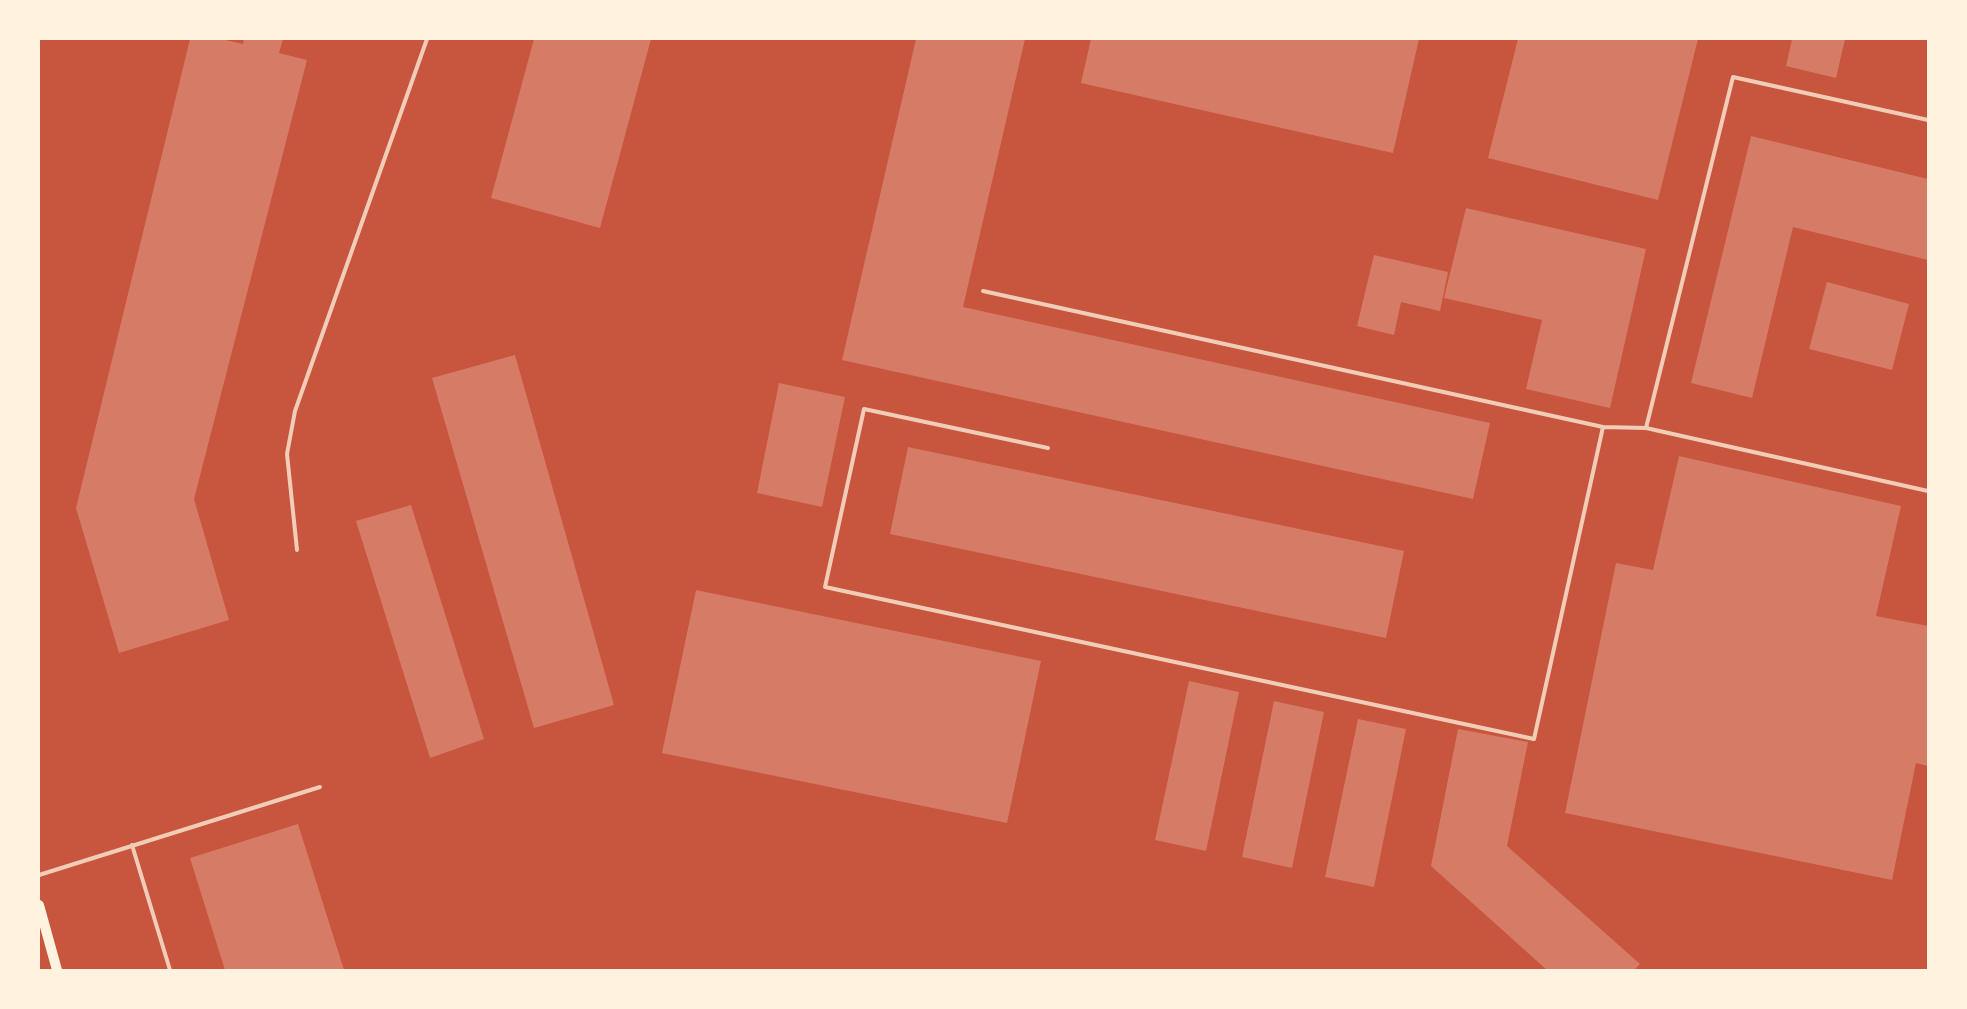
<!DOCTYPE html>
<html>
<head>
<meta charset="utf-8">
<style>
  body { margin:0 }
  #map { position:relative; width:1967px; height:1009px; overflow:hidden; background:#c8553d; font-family:"DM Sans",sans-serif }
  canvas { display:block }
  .frame { position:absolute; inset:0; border:40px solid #fff3e0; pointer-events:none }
</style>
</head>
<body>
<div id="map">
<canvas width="1967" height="1009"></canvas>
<div class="frame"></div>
</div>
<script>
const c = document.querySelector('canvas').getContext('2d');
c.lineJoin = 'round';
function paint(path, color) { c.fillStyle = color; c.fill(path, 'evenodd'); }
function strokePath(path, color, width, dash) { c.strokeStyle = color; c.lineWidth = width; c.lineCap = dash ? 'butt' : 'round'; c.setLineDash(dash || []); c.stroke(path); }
paint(new Path2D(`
  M190 39H221L243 44 244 39H283L279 53 307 60 194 499 229 620 119 653 76 508Z
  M534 39H651L600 228 491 198Z
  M916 39H1025L963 307 1490 423 1473 499 842 360Z
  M1091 39H1419L1393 153 1081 83Z
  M1518 39H1698L1658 200 1488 158Z
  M1792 39H1845L1836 78 1786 66Z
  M1751 136 1928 179V260L1793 227 1752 398 1691 383Z
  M1466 208 1646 249 1610 408 1526 389 1542 320 1444 298Z
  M1374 255 1448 272 1440 311 1401 302 1394 335 1357 326Z
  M1827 282 1909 304 1892 370 1809 349Z
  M515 355 614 705 534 728 432 378Z
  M779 383 845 397 822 507 757 493Z
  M908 447 1404 551 1386 638 890 534Z
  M1679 456 1901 506 1876 616 1928 626V766L1916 763 1892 880 1565 813 1616 563 1653 570Z
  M411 505 484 739 430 758 356 521Z
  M696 590 1041 661 1007 823 662 753Z
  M1189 681 1239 692 1206 851 1155 840Z
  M1274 701 1324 712 1292 868 1242 857Z
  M1358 719 1406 729 1374 887 1325 877Z
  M1458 729 1528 742 1507 846 1640 964 1634 970H1547L1431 866Z
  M298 824 344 970H225L190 858Z`), '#d67c66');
strokePath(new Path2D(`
  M983 291 1603 427 1646 428 1928 491
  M1646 428 1733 77 1928 120
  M1048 448 864 409 825 587 1534 739 1603 427
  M297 550 287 454 295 411 427 39
  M132 845 170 970
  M39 875 320 787`), '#f1ccb7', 4);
strokePath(new Path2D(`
  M39 905 57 970`), '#fff3e0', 10);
</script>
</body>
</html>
